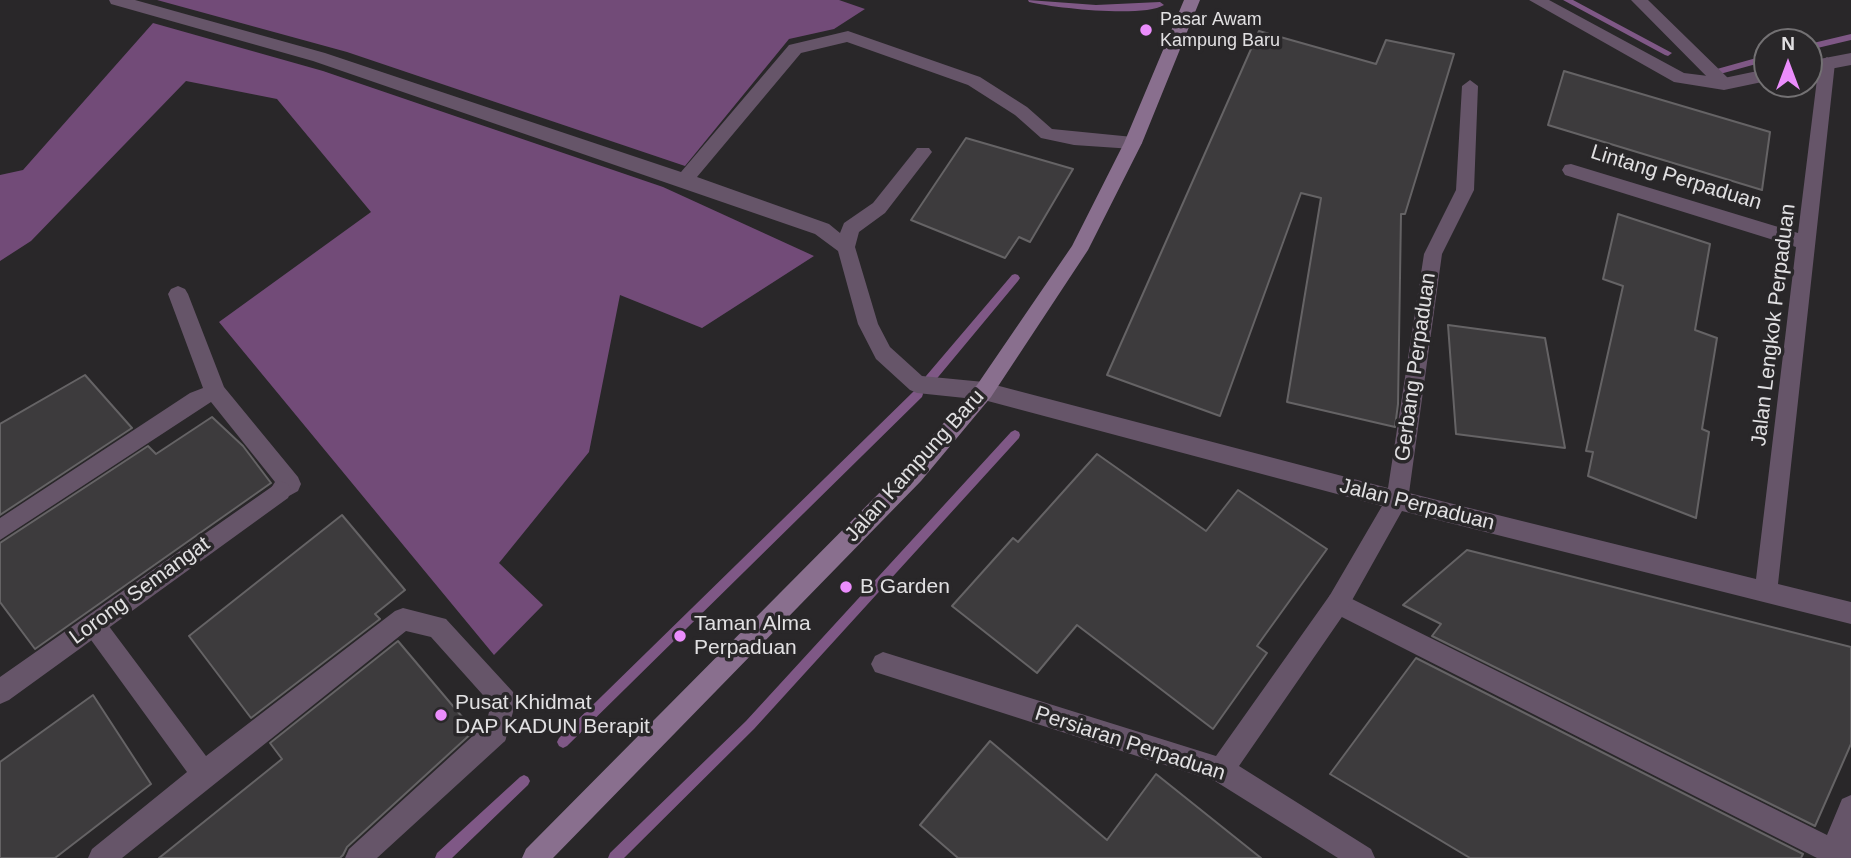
<!DOCTYPE html>
<html>
<head>
<meta charset="utf-8">
<style>
  body { margin:0 }
  #map { position:relative; width:1851px; height:858px; overflow:hidden; background:#292729; font-family:Helvetica,sans-serif }
  canvas { display:block }
  .north { position:absolute; left:1753px; top:28px; width:70px; height:70px; box-sizing:border-box; background:#292729; border:2px solid #737173; border-radius:50%; rotate:0deg; font-size:19px; font-weight:700; line-height:28px; text-align:center; color:#e1e0e2 }
  .north::after { content:''; display:block; margin:auto; width:24px; height:32px; background:#eb8dfc; clip-path:polygon(50% 0,100% 100%,50% 72%,0 100%) }
</style>
</head>
<body>
<div id="map">
<canvas width="1851" height="858"></canvas>
<div class="north">N</div>
</div>
<script>
const c = document.querySelector('canvas').getContext('2d');
c.lineJoin = 'round';
function paint(path, color) { c.fillStyle = color; c.fill(path, 'evenodd'); }
function strokePath(path, color, width, dash) { c.strokeStyle = color; c.lineWidth = width; c.lineCap = dash ? 'butt' : 'round'; c.setLineDash(dash || []); c.stroke(path); }
function write(font, color, halo, rows, align = 'center') {
  c.font = font + ' Helvetica,sans-serif'; c.lineWidth = 7; c.setLineDash([]); c.textBaseline = 'middle'; c.strokeStyle = halo; c.fillStyle = color; for (const [text, x, y, turn = 0] of rows) {
    c.save(); c.translate(x, y); c.rotate((+turn || 0) * Math.PI / 180); c.textAlign = isNaN(turn) ? turn : align; if (halo) c.strokeText(text, 0, 0); c.fillText(text, 0, 0); c.restore();
  }
}
paint(new Path2D(`
  M157 0H839L865 9 834 29 789 39 685 166 347 52Z
  M153 23 323 71 663 187 814 256 702 328 620 295 589 452 499 563 543 605 494 655 219 322 371 212 277 99 186 81 31 241 0 261V175L23 170Z`), '#724b78');
paint(new Path2D(`
  M1028 0 1096 5 1160 2 1164 5C1143 18 1055 8 1029 2Z
  M1563 0H1573L1672 53 1668 56 1665 55Z
  M1851 34V40L1809 50V44Z
  M1767 55V61L1720 74 1716 71 1717 69Z
  M1015 274 1018 275 1020 278 1018 281 934 382H926L925 379 926 376 1012 275Z
  M918 390 922 391 923 394 922 397 567 746 563 748 559 746 557 742 559 738 914 391Z
  M1015 430 1019 432 1020 435 1019 438 754 729 624 858H608L610 853 746 721 1011 432Z
  M524 775 528 777 530 781 528 785 452 858H435L437 853 520 777Z`), '#7f5886');
const building = new Path2D(`
  M1259 31 1376 64 1386 40 1454 54 1405 214H1401L1398 404 1395 427 1287 402 1321 198 1301 193 1220 416 1107 375Z
  M1564 71 1770 132 1762 190 1548 125Z
  M966 138 1073 169 1030 242 1019 237 1005 258 911 220Z
  M1618 214 1710 244 1695 330 1717 338 1702 429 1709 432 1696 518 1588 476 1593 452 1586 451 1623 286 1603 279Z
  M1448 325 1545 338 1565 448 1456 434Z
  M85 375 132 428 0 515V424Z
  M212 417 243 446 271 483 35 649 0 602V543L148 446 156 454Z
  M1097 454 1206 531 1238 490 1327 549 1257 646 1267 653 1213 729 1077 625 1037 673 952 606 1013 538 1018 542Z
  M342 515 405 590 375 614 380 619 251 718 189 636Z
  M1467 550 1851 647V744L1815 826 1432 636 1441 624 1403 605Z
  M398 641 474 731 347 847 343 855 340 858H159L282 759 270 743Z
  M1416 658 1803 854 1801 858H1470L1330 774Z
  M93 695 151 784 55 858H0V762Z
  M990 741 1107 840 1156 774 1261 858H958L920 825Z`);
paint(building, '#3d3b3d');
strokePath(building, '#656365', 2);
paint(new Path2D(`
  M109 0H135L325 53 681 172 789 45 848 31 980 77 1027 107 1052 129 1133 137 1139 139 1142 143 1139 147 1133 149 1074 145 1041 138 1015 115 968 85 847 42 801 53 697 177 829 224 840 233 844 223 873 203 917 148H929L932 152 929 156 885 213 859 232 855 247 878 324 890 347 922 376 984 382 991 385 994 391 991 397 984 400 917 393 910 390 876 359 858 324 838 251 815 234 313 61 111 4Z
  M1529 0H1549L1684 73 1724 78 1767 69V81L1724 90 1674 82Z
  M1851 53V65L1809 73V61Z
  M178 286 185 289 188 294 224 387 298 477 301 484 298 491 280 501 272 498 269 491 275 482 211 402 0 540V518L190 393 203 388 168 294 171 289Z
  M1338 592 1827 835 1842 799 1851 795V858H1817L1330 611 1326 603 1330 595Z
  M403 608 446 619 513 692 516 701 505 741 496 744 487 741 484 732 491 704 431 637 406 631 122 858H88L92 849 187 772 86 633 82 625 86 617 94 614 102 617 206 756 395 611Z`), '#665569');
paint(new Path2D(`
  M1631 0H1648L1730 80 1732 84 1730 88H1718Z
  M1827 57 1835 63 1778 584 1851 602V624L1402 511 1346 611 1239 766 1371 849 1375 858H1338L1215 781 875 672 871 664 875 656 883 652 1216 756 1330 595 1382 506 984 400 977 397 974 391 977 385 984 382 1388 488 1424 254 1456 190 1462 86 1470 80 1478 86 1474 190 1442 254 1409 493 1756 579 1796 247 1565 175 1562 170 1565 165 1571 164 1798 233 1819 63Z
  M280 481 288 484 291 491 288 498 9 700 0 704V677Z
  M496 720 505 723 508 732 505 741 377 858H345L349 849 487 723Z`), '#665569');
paint(new Path2D(`
  M1184 0H1200L1142 143 1088 250 991 397 921 481 553 858H522L526 849 905 467 977 385 1072 246 1124 143Z`), '#896f8e');
for (const [x, y, r, color] of [
  [1146,30,7,"#eb8dfc"],
  [846,587,7,"#eb8dfc"],
  [680,636,7,"#eb8dfc"],
  [441,715,7,"#eb8dfc"]
]) { const dot = new Path2D(); dot.arc(x, y, r, 0, 2 * Math.PI); c.fillStyle = color; c.fill(dot); strokePath(dot, '#292729', 2.5); }
write('18px', '#e1e0e2', '#292729', [
  ["Pasar Awam",1160,20],
  ["Kampung Baru",1160,41]
], 'left');
write('21px', '#e1e0e2', '#292729', [
  ["Lintang Perpaduan",1676,178,17],
  ["Jalan Lengkok Perpaduan",1774,325,-83],
  ["Gerbang Perpaduan",1416,367,-82],
  ["Jalan Kampung Baru",915,466,-48],
  ["Jalan Perpaduan",1417,505,14],
  ["Lorong Semangat",140,591,-36],
  ["Persiaran Perpaduan",1130,744,18]
]);
write('21px', '#e1e0e2', '#292729', [
  ["B Garden",860,587],
  ["Taman Alma",694,624],
  ["Perpaduan",694,648],
  ["Pusat Khidmat",455,703],
  ["DAP KADUN Berapit",455,727]
], 'left');
</script>
</body>
</html>
